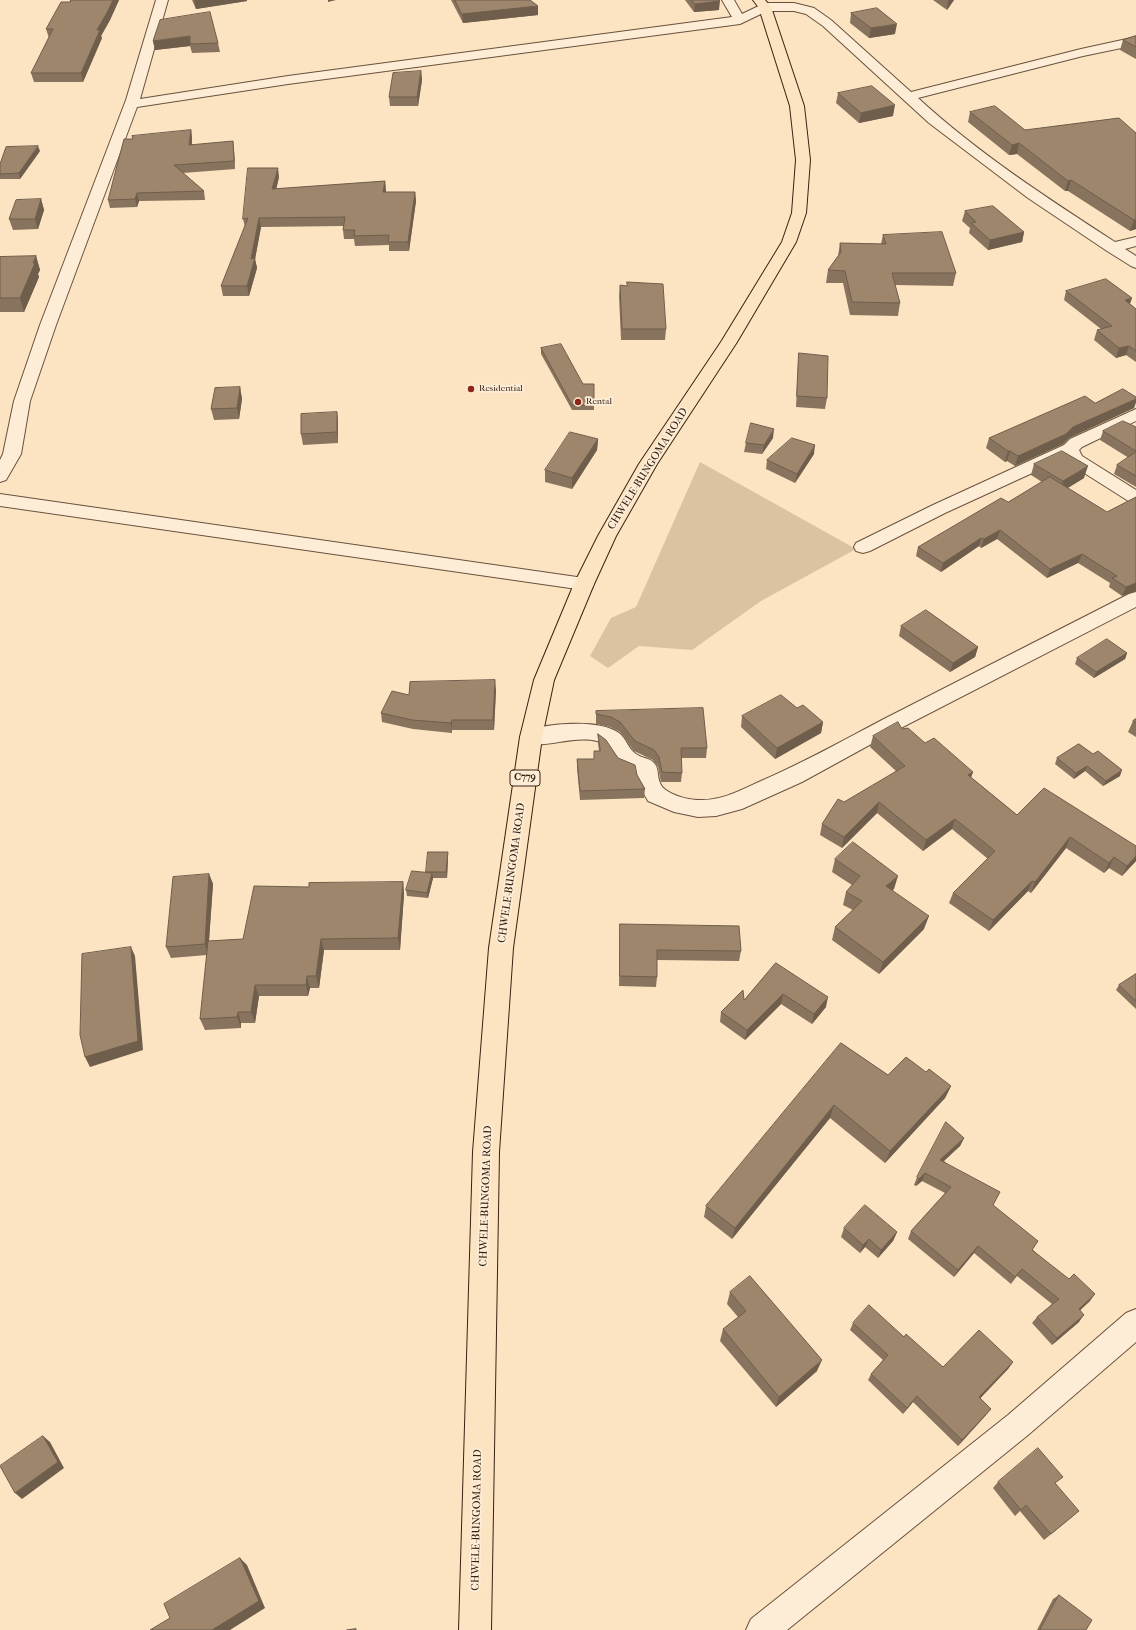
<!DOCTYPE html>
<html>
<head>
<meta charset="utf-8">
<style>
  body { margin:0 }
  canvas { display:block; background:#fce3c1 }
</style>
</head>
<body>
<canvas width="1136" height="1630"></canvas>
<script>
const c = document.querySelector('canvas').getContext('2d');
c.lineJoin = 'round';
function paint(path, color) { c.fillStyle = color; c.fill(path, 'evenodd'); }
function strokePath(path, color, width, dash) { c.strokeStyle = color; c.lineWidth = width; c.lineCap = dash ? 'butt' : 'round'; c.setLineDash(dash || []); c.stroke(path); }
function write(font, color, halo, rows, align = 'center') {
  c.font = font + ' "IM FELL French Canon",serif'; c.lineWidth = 3.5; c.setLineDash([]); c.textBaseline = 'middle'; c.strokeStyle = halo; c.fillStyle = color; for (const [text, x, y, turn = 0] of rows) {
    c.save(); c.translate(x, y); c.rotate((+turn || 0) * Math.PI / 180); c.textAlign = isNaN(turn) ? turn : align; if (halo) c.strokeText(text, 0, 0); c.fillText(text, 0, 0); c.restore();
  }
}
paint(new Path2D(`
  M700 462 856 549 761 601 692 650 639 646 608 668 590 656 611 618 636 607Z`), '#dbc2a3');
const minor = new Path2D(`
  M156 0H168L140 99 288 76 732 17 722 0H734L742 14 765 3H794L814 8 831 20 911 92 1081 49 1136 37V45L1083 56 918 98C978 153 1047 198 1115 242L1136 237V246L1125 249 1136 256V268L1131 266 1107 251 1028 198 929 123 823 26 806 14 794 11H767L740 24 288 84 137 107 56 325 30 401 21 454 6 480 0 482V460L3 454 14 401 40 325 126 100Z
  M1136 409V421L1082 447 1079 450 1082 456 1136 490V504L1130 502 1070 464 1065 458 945 513 870 551 863 553 856 551 854 547 856 543 933 505 1064 445 1070 439Z
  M0 494 584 578 591 579 594 584 591 589 584 590 0 506Z
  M1136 592V607L895 731 802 782 742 809 716 816 698 817 674 812 648 801 638 783 636 772C631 770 624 769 619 765 611 757 609 743 597 741 573 735 545 749 524 743L520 737 524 731C546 724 598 718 619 733 626 738 628 749 636 754 641 758 650 758 654 763 659 768 657 776 660 783 664 794 688 800 699 800 722 801 741 790 761 781 803 763 842 741 882 720 964 678 1047 636 1129 594Z
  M1136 1309V1342L1028 1435 787 1630H746L751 1619 1008 1415 1126 1313Z`);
const primary = new Path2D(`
  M753 0H765L771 7 804 106 810 160 806 213 796 242 737 342 657 464 616 536 594 584 554 680 542 737 513 948 499 1152 491 1630H459L473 1152 489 948 520 737 534 680 574 584 598 536 639 464 721 342 782 242 792 213 796 160 790 106 759 8Z`);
strokePath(minor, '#69523e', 2);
strokePath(primary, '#382212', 2);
paint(minor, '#fdedd7');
paint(primary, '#fce3c1');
paint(new Path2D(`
  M71 0H119L110 20 101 36 102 38 83 82H34L31 73 49 38 46 29Z
  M192 0H247V1L196 9Z
  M451 0H530L538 15 463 23Z
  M685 0H719V10L694 12Z
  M933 0H954L947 10Z
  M851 13 895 34 869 38 850 23Z
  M1136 36V59L1120 50 1123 40Z
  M153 41 218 43 220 52 192 53 190 46 155 50Z
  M421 71 422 80 418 106H390L389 97Z
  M838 93 893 116 859 123 836 103Z
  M970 112 1025 130 1119 118 1136 229 1130 231 1068 191H1065L1017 154 1009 155 968 122Z
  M191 130 192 138V145L233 141 234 150 235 169 183 173 204 191 205 200 139 201 137 207 110 208 108 200 133 139Z
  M40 151 20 179H0V164Z
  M279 177 276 189 385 181 386 192H415L416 201 409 251H389V245L355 246 354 239H344L343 230 344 226 261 227 255 259 257 268 249 296H223L221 286 245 227 243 219Z
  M41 199 44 210 38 229 13 230 9 219Z
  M965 211 1024 232 1022 242 988 250 969 233 970 228 962 221Z
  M883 235 956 273 953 286 895 285 900 303 898 316 850 315 843 283H826L828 270 838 256 840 243 881 244Z
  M36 256 40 270 38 274 39 277 24 312H0V257Z
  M620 285 666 329 665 340H621L619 296Z
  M1066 291 1130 304 1136 309V362L1126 355 1116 358 1094 340 1097 330 1101 329 1064 300Z
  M541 348 583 384H594V410H572L541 354Z
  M799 353 827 398 825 409 796 407 798 365Z
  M240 387 242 399 239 419 214 420 211 409Z
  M1136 397V402L1134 408 1069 438 1063 444 1015 466 1007 461 1005 462 986 448 989 438 1095 403Z
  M337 412 338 423V443L303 445 301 434Z
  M1136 427V487L1114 474 1117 465 1129 458 1100 440 1103 431Z
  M773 438 762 454 744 452 746 443Z
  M598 439 597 450 572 489 545 482V470Z
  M814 454 795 483 766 469 767 460Z
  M1034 464 1084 478 1067 488 1107 512 1136 497V591L1122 596 1109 587 1110 583 1078 563 1047 578 997 539 981 548 979 546 941 572 916 556 918 547 1008 502 1042 482 1031 475Z
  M901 626 978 647 975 657 950 672 899 636Z
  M1127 653 1125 659 1094 678 1075 664 1077 658Z
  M496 690 494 730H452V733L413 729 382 722 381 713 409 695Z
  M797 708 823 722 821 733 775 759 741 727 742 716Z
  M596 711 707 748 706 758H681L682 773 681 782H661L658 767 653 760 634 751 620 732 610 727 596 724Z
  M1136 719V737L1128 732 1133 721Z
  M902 729 973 772 971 777 1017 815 1136 861 1122 876 1109 868 1104 873 1066 848 1031 893 1028 891 989 931 949 903 953 893 988 859 952 829 923 851 877 813 842 848 820 835 822 824 896 771 870 747 873 736Z
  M598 734 618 758 637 775 645 789 644 798 580 800 577 768V759H594L599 751 598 743Z
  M1079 744 1120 776 1103 786 1085 771 1074 779 1055 764 1057 758Z
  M448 852V858L447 878H433L428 898 407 896 406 890Z
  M835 859 894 889 892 890 924 929 879 974 832 940 835 927 853 910 843 905 846 892 852 885 832 872Z
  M209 874 213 884 209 941 243 939 309 887 403 882 404 894 400 950H324L319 988H310L308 996H259L255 1023H241V1028L205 1030 200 1019 207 955 171 958 166 947Z
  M620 924 741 951 739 961 657 960V977L656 987 619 986Z
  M776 963 826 1007 812 1024 781 1004 745 1040 720 1022 721 1012 744 1000Z
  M1136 974V1009L1116 990 1119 985Z
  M841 1043 888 1075 926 1072 951 1086 945 1098 885 1163 830 1118 732 1239 704 1217 706 1206Z
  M964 1138 960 1146 944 1161 993 1205 1033 1250 1090 1301 1080 1310 1079 1322 1052 1345 1032 1323 1037 1317 1052 1304 1017 1276 1011 1284 974 1253 954 1277 908 1239 911 1231 945 1193 922 1181 916 1186 914 1185 917 1177Z
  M844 1228 897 1232 893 1241 878 1258 865 1247 860 1253 841 1237Z
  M730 1292 817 1371 776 1407 720 1341 723 1329 738 1317 727 1304Z
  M853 1323 904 1337 943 1367 1013 1362 1008 1369 980 1398 986 1415 958 1446 913 1402 903 1414 868 1380 871 1374 883 1360 850 1330Z
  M998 1482 1072 1517 1044 1540 1020 1511 1015 1516 993 1488Z
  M1059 1595 1086 1630H1037L1053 1599Z`), '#88735e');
paint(new Path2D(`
  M113 0H119L110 20 101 36 102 38 83 82 81 73 97 30Z
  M194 0H247V1L196 9Z
  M328 0H336L328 2Z
  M949 0H954L947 10 948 1Z
  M720 1 719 10 694 12 695 4Z
  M538 6V15L463 23 462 14Z
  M897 24 895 34 869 38 871 28Z
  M190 36V46L155 50 153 41Z
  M421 71 422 80 418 106 417 97Z
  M895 105 893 116 859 123 861 113Z
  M191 130 192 138 191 153 189 145Z
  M233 141 234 150 235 169 234 161Z
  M1019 143 1017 154 1009 155 1012 145Z
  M38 146 40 151 20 179 19 173Z
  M278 168 279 177 274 199 272 189Z
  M1071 180 1068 191H1065L1068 181Z
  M385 181 386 191 384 201 383 192Z
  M415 192 416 201 409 251 408 242Z
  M137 193 139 201 137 207 135 199Z
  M41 199 44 210 38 229 35 219Z
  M259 218 261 227 255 259 257 268 249 296 247 286 251 259Z
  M1136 219V229L1130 231 1134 220Z
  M1024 232 1022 242 988 250 990 240Z
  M36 256 40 270 38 274 39 277 24 312 20 298Z
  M1132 298 1129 307 1125 300Z
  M1129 346 1126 355 1116 358 1119 348Z
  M240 387 242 399 239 419 237 408Z
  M1136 399V402L1134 408 1069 438 1063 444 1015 466 1018 456 1073 427Z
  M337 412 338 423V443L337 432Z
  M774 429 773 438 762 454 764 445Z
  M598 439 597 450 572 489V478Z
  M815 445 814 454 795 483 797 474Z
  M1008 451H1010L1007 461 1005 462Z
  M1088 466 1084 478 1060 493 1063 481Z
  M1000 530 997 539 981 548 984 539Z
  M981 538 979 546 941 572 943 563Z
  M1082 554 1078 563 1047 578 1050 569Z
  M1136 583V591L1122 596 1126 587Z
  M978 647 975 657 950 672 953 663Z
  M1127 653 1125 659 1094 678 1096 672Z
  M495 680 496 690 494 730 493 720Z
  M452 720V733L451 723Z
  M823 722 821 733 775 759 777 748Z
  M1087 766 1085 771 1074 779 1076 773Z
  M1122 770 1120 776 1103 786 1106 781Z
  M973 772 969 783 968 775Z
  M879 802 877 813 842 848 844 837Z
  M955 819 952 829 923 851 926 840Z
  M1070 837 1066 848 1031 893 1035 882Z
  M448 852V858L447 878 446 872Z
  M1136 856V861L1122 876 1127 866Z
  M1114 857 1109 868 1104 873 1109 863Z
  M432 873 433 878 428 898 427 893Z
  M209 874 213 884 208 954 205 944Z
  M898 876 894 889 882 899 886 886Z
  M1032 881 1028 891 989 931 993 920Z
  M403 882 404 894 400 950 398 938Z
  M929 916 924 929 879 974 883 962Z
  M321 939 324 950 319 988 316 976Z
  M131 947 135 956 143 1050 90 1067 85 1057Z
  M307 976 310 988 308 996 306 985Z
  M255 985 259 996 255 1023 251 1012Z
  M783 994 781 1004 745 1040 747 1030Z
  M828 997 826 1007 812 1024 814 1014Z
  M238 1012 241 1023V1028L237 1017Z
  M951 1086 945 1098 885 1163 890 1151Z
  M834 1105 830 1118 732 1239 735 1228Z
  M964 1138 960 1146 937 1167 940 1160Z
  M925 1173 922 1181 916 1186 919 1179Z
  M897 1232 893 1241 878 1258 881 1250Z
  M869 1239 865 1247 860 1253 863 1245Z
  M978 1246 974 1253 954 1277 958 1270Z
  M1095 1294 1090 1301 1074 1316 1079 1309Z
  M1084 1315 1079 1322 1052 1345 1057 1338Z
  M822 1360 817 1371 776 1407 779 1397Z
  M1013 1362 1008 1369 975 1404 979 1397Z
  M917 1396 913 1402 903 1414 907 1408Z
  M991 1409 986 1415 958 1446 962 1440Z
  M43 1436 50 1442 64 1468 22 1499 15 1493Z
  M240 1558 247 1565 265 1608 230 1630H212Z`), '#6f5e4c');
const building = new Path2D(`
  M71 0H113L108 11 97 30H100L81 73H31L53 29H46L61 2H70Z
  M455 0H530L538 6 462 14Z
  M692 0H719L720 1 695 4Z
  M877 8 897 24 871 28 851 13Z
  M210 12 218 43 190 44V36L153 41 160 20Z
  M1136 36V47L1123 40Z
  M421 71 417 97H389L393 73Z
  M872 86 895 105 861 113 838 93Z
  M995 106 1025 130 1119 118 1136 133V219L1134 220 1071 180 1068 181 1019 143 1012 145 970 112Z
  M191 130 189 145 233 141 234 161 174 165 204 191 137 193 135 199 108 200 124 139H133L132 136Z
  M38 146 19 173 0 174V164L6 147Z
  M248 168H278L272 189 385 181 383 192H415L408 242H388L389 235 354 236 355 230H343L345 217 259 218 251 259 255 258 247 286H221L248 218 243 219Z
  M41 199 35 219H9L16 200Z
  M993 206 1024 232 990 240 971 223 976 222 965 211Z
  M942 232 956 273H892L900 303 852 302 845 271 828 270 841 252 840 243 886 244 883 235Z
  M36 256 33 263H35L20 298H0V257Z
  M1106 279 1132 298 1125 300 1136 309V351L1129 346 1119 348 1097 330 1112 326 1066 291Z
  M627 282 663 284 666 329H622L620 285 627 286Z
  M561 344 583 384H594V405H572L541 348Z
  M799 353 828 356 827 398 797 396Z
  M240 387 237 408 211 409 215 388Z
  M1123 389 1136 397V399L1073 427 1066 434 1018 456 1010 451H1008L989 438 1085 396 1095 403Z
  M337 412V432L301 434V414Z
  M1123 421 1136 427V451L1103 431Z
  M751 423 774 429 764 445 746 443Z
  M570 432 598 439 572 478 545 470Z
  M792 438 815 445 797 474 767 460Z
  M1062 451 1088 466 1063 481 1034 464Z
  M1136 452V476L1117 465Z
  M1050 477 1107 512 1136 497V583L1126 587 1112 578 1117 576 1082 554 1050 569 1000 530 984 539 981 538 943 563 918 547 1001 498 1008 502Z
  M926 610 978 647 953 663 901 626Z
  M1107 639 1127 653 1096 672 1077 658Z
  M495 680 493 720H452L451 723 412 720 381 713 392 691 409 695 410 682Z
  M781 695 797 708 803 705 823 722 777 748 742 716Z
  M703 708 707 748H681L682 773 662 772 659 757 654 750 635 741 620 722 611 717 596 714V711Z
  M1136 719V723L1133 721Z
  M898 722 902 729 908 728 925 743 934 738 973 772 968 775 1017 815 1044 788 1136 846V856L1127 866 1114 857 1109 863 1070 837 1035 882 1032 881 993 920 953 893 995 851 955 819 926 840 879 802 844 837 822 824 838 799 844 802 905 766 873 736Z
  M598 734 606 740 618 758 635 765 637 775 645 789 580 791 577 759H594V751H600Z
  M1079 744 1093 754 1098 751 1122 770 1106 781 1087 766 1076 773 1057 758Z
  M853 842 898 876 886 886 929 916 883 962 835 927 862 901 846 892 860 876 835 859Z
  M428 852H448L446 872H426Z
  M412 871 432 873 427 893 406 890Z
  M209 874 205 944 166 947 173 877Z
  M403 882 398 938 321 939 316 976H307L306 985H255L251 1012H238L237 1017 200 1019 208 941 243 939 254 886 309 887V883Z
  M620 924 739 926 741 951 657 950V977L620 976Z
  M131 947 138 1041 85 1057 80 1035 82 954Z
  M776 963 828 997 814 1014 783 994 747 1030 721 1012 743 990 744 1000Z
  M1136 974V1001L1119 985Z
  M841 1043 888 1075 906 1057 926 1072 929 1069 951 1086 890 1151 834 1105 735 1228 706 1206Z
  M946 1122 964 1138 940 1160 1000 1192 993 1205 1038 1241 1032 1250 1069 1279 1074 1274 1095 1294 1079 1309 1084 1315 1057 1338 1037 1317 1059 1299 1022 1269 1015 1277 978 1246 958 1270 911 1231 951 1187 925 1173 919 1179 917 1177Z
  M865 1205 897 1232 881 1250 869 1239 863 1245 844 1228Z
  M750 1276 822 1360 779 1397 723 1329 746 1311 730 1292Z
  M869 1305 904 1337 906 1334 943 1367 979 1330 1013 1362 979 1397 991 1409 962 1440 917 1396 907 1408 871 1374 888 1355 853 1323Z
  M43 1436 58 1462 15 1493 0 1466Z
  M1038 1448 1063 1477 1055 1483 1079 1511 1051 1534 1026 1505 1021 1510 998 1482Z
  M240 1558 259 1601 212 1630H150L170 1618 164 1604Z
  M1059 1595 1092 1620 1086 1630H1040Z
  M356 1629V1630H347Z`);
paint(building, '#9e866d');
strokePath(building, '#6f5e4c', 1);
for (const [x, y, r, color] of [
  [471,389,4,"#8f2418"],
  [578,402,4,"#8f2418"]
]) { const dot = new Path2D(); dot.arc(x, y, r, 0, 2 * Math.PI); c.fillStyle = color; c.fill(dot); strokePath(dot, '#fdedd7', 1.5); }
write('9px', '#382212', '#fdedd7', [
  ["Residential",479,389],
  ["Rental",586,402]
], 'left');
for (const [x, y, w] of [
  [525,778,30]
]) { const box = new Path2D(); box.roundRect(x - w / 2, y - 8, w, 16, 3); c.fillStyle = '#fdedd7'; c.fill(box); strokePath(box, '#382212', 1); }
write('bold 10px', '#382212', null, [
  ["C779",525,778]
]);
write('11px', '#382212', '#fdedd7', [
  ["CHWELE-BUNGOMA ROAD",648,469,-58],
  ["CHWELE-BUNGOMA ROAD",512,873,-82],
  ["CHWELE-BUNGOMA ROAD",486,1196,-88],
  ["CHWELE-BUNGOMA ROAD",477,1520,-89]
]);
</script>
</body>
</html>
